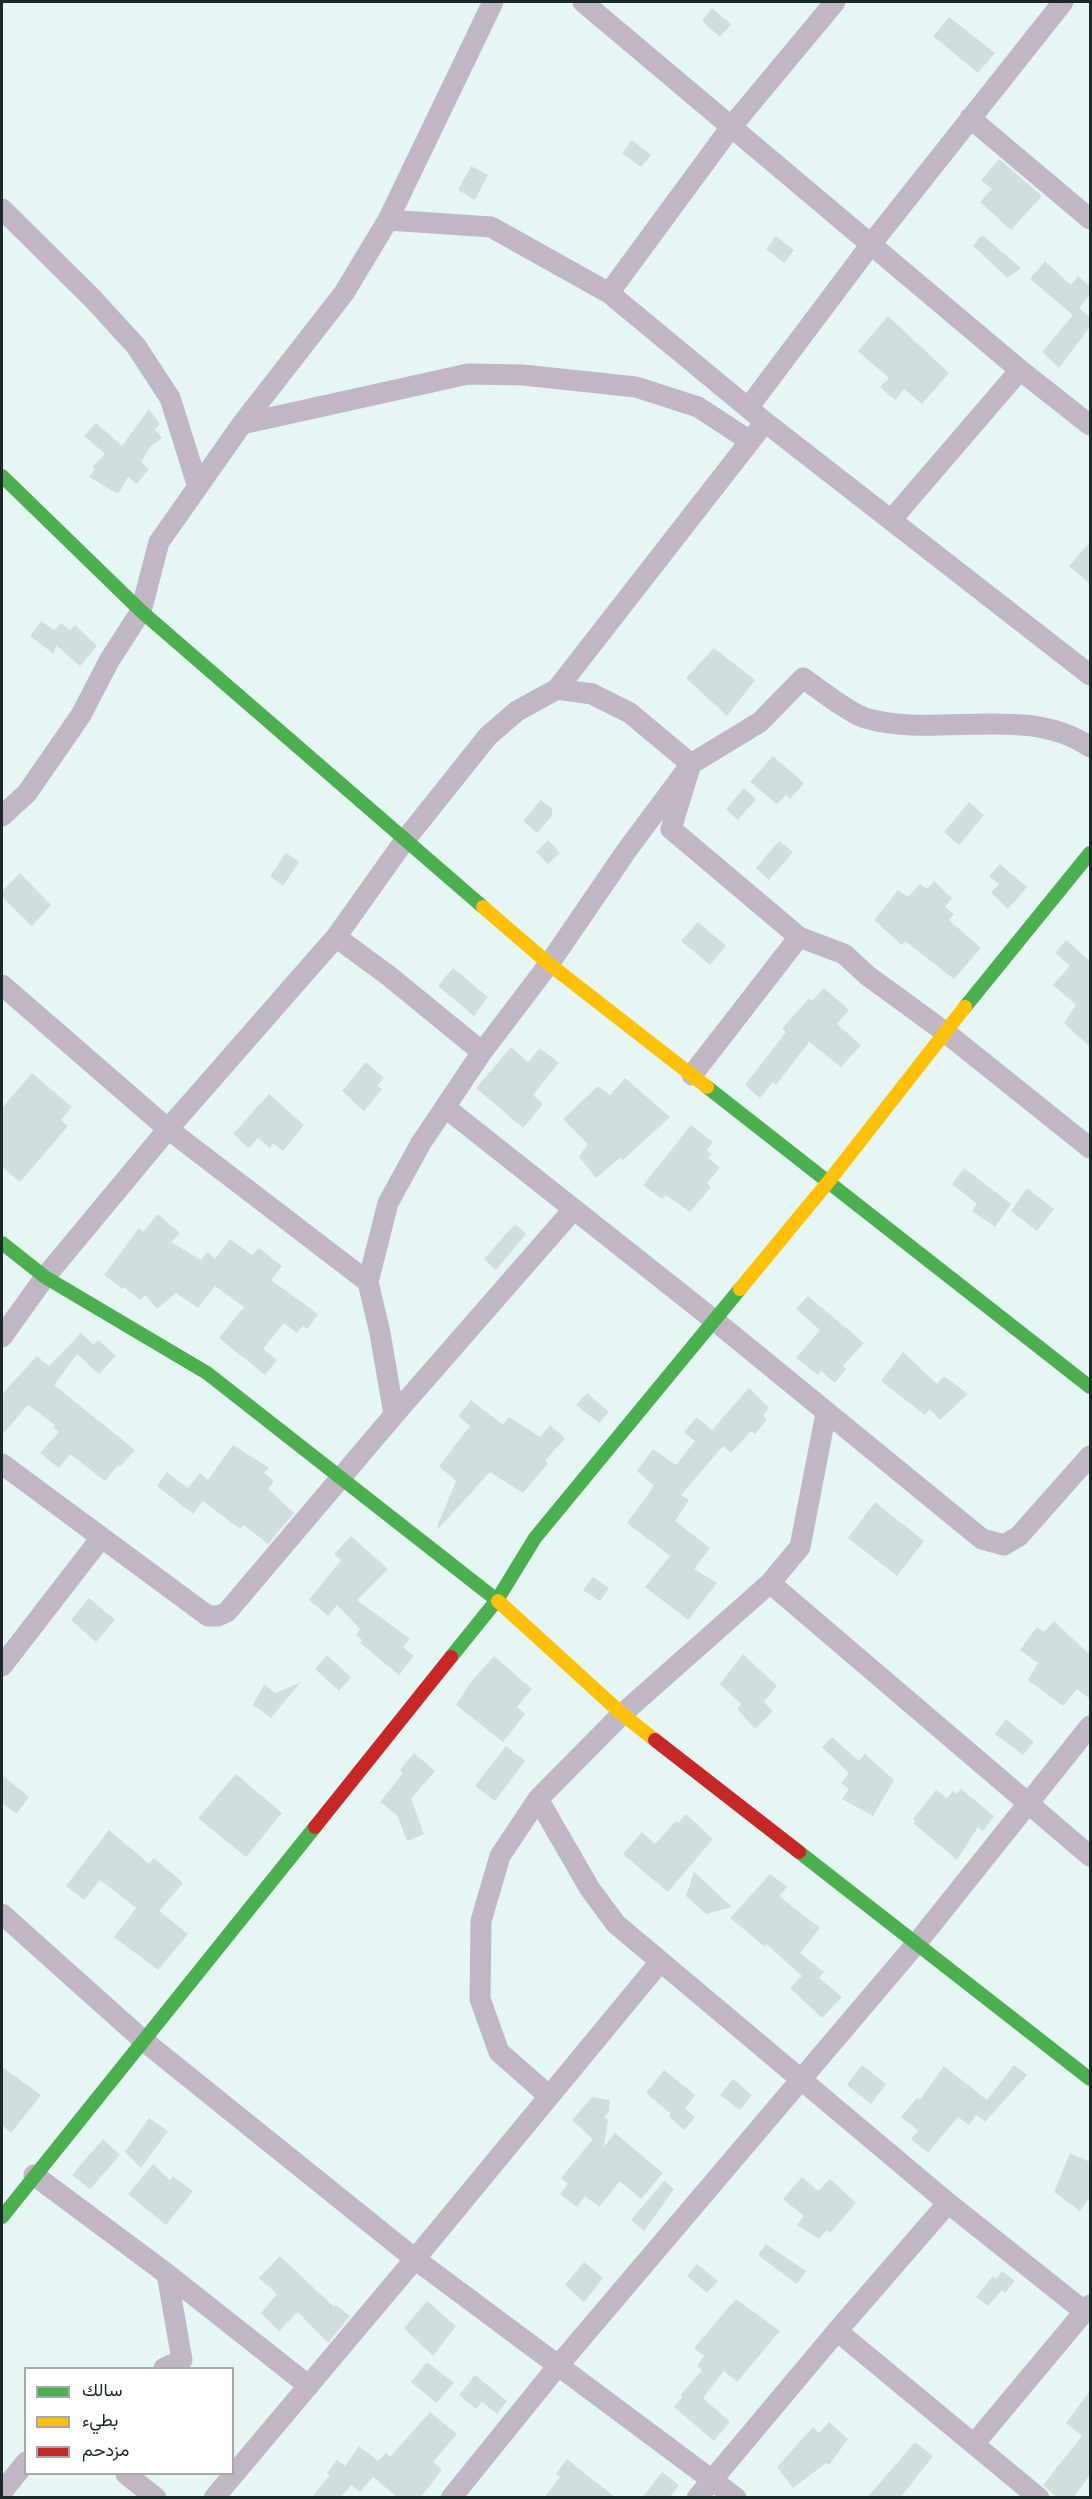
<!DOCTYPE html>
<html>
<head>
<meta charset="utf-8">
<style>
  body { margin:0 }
  #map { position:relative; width:1092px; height:2499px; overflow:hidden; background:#e5f6f4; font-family:"Asap Condensed",Vazirmatn,sans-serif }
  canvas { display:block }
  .frame { position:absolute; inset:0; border:3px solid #1d2828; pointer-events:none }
  .legend { position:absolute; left:24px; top:2367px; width:210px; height:108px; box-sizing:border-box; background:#fff; border:2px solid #a5a9a9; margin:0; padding:8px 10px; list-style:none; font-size:18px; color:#1d2828 }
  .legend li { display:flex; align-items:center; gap:12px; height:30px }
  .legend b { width:30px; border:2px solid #a5a9a9 }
</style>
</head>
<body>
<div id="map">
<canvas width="1092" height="2499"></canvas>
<div class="frame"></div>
<ul class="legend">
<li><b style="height:8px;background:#4caf50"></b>سالك</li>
<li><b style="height:8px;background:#ffc107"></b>بطيء</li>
<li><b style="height:8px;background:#c62828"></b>مزدحم</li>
</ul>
</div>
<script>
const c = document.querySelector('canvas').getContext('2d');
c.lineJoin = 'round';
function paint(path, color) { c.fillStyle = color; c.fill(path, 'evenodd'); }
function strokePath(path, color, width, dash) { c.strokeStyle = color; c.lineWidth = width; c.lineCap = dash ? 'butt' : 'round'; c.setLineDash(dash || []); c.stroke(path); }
paint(new Path2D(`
  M712 8 731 24 720 37 702 21Z
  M949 17 995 53 978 73 933 36Z
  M632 140 651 155 641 167 622 153Z
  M999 159 1042 196 1011 230 980 202 992 189 981 180Z
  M471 166 488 175 475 200 458 190Z
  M982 235 1021 268 1008 278 973 246Z
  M776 236 794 250 784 263 766 249Z
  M1045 261 1071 285 1078 276 1090 287V295L1073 315 1030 279Z
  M1079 308 1090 318V327L1059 368 1042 352Z
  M888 316 949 373 922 404 904 389 895 400 880 387 889 378 858 351Z
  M149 409 160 424 155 429 162 438 150 447 141 462 149 469 137 484 128 477 118 494 89 477 95 469 92 467 105 454 84 436 96 423 122 446Z
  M1090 542V584L1069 566Z
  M41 621 54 630 61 623 70 630 75 625 97 646 80 666 56 645 54 654 30 636Z
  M714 648 755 680 727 716 686 678Z
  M773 756 804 783 790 799 786 795 777 804 750 782Z
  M744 788 756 799 738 820 726 809Z
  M541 800 552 809V816L537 833 523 821Z
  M969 802 984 815 959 845 944 832Z
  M548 840 560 853 548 864 536 852Z
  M779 841 793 852 769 880 756 868Z
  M286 853 299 862 283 886 270 876Z
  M1000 864 1027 887 1008 909 991 893 999 884 989 876Z
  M20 873 51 905 32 926 2 897V891Z
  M934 881 952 898 945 907 954 914 949 920 981 948 954 979 905 941 902 945 874 920 898 890 908 897 920 884 927 889Z
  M698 922 726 946 710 965 681 941Z
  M1066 940 1090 961V1047L1064 1023 1076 1005 1053 985 1070 966 1055 953Z
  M453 968 488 997 474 1016 438 986Z
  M824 988 849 1010 837 1024 861 1045 841 1067 809 1042 776 1085 773 1082 760 1098 745 1085 786 1032 782 1029 809 998 812 1001Z
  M511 1047 528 1062 540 1048 559 1063 533 1095 543 1104 523 1128 476 1088Z
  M366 1062 384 1078 377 1086 382 1089 364 1111 342 1091Z
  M32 1073 72 1107 61 1120 68 1126 20 1182 2 1167V1108Z
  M625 1078 670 1117 623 1160 621 1157 596 1178 579 1157 588 1144 563 1119 598 1086 610 1095Z
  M269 1094 304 1125 283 1151 273 1143 270 1148 258 1138 249 1148 233 1134Z
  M691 1125 713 1142 707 1150 712 1154 708 1158 720 1168 707 1183 711 1187 690 1212 666 1195 662 1199 643 1185Z
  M964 1168 1011 1204 995 1227 972 1211 977 1204 952 1184Z
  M1027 1188 1054 1209 1037 1231 1011 1211Z
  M158 1214 180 1233 171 1242 201 1260 207 1252 215 1259 230 1239 252 1255 259 1248 282 1266 271 1280 318 1314 307 1329 303 1326 297 1333 284 1323 263 1349 277 1360 265 1375 219 1338 244 1307 215 1286 198 1308 176 1293 157 1309 145 1295 140 1300 124 1287 123 1289 104 1275 139 1228 143 1232Z
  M515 1224 526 1234 496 1270 484 1259Z
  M808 1296 864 1343 843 1366 846 1369 835 1383 821 1371 818 1375 796 1358 820 1330 796 1309Z
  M81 1333 94 1345 98 1340 116 1356 99 1374 77 1354 54 1385 135 1450 120 1467 118 1465 105 1481 70 1454 59 1468 40 1453 59 1432 53 1427 55 1425 28 1405 2 1435V1394L37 1356 49 1366Z
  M903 1352 937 1384 944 1376 968 1394 940 1420 930 1409 925 1415 881 1381Z
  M749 1388 769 1408 763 1416 767 1419 755 1434 751 1431 731 1453 723 1446 681 1495 689 1500 675 1521 710 1548 694 1569 717 1583 688 1620 645 1587 670 1556 627 1523 654 1486 637 1471 653 1449 676 1465 695 1441 684 1432 697 1417 712 1430Z
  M587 1393 609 1412 599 1423 576 1405Z
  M471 1400 503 1425 509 1417 540 1437 550 1425 565 1438 545 1461 548 1463 523 1493 490 1472 439 1528 437 1527 456 1481 439 1466 470 1426 458 1416Z
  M233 1445 269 1468 264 1473 274 1481 268 1489 294 1513 268 1544 244 1525 240 1529 203 1501 193 1514 157 1486 167 1472 188 1488 200 1473 208 1480Z
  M875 1502 924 1541 897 1576 848 1538Z
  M351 1536 388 1569 357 1600 410 1639 403 1647 414 1656 399 1675 360 1643 362 1640 356 1635 360 1629 337 1605 328 1616 309 1600 341 1560 334 1554Z
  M593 1577 609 1588 600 1601 583 1590Z
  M89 1598 115 1620 96 1642 71 1620Z
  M1054 1621 1090 1655V1699L1077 1689 1063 1706 1028 1680 1038 1663 1020 1650 1037 1627 1044 1632Z
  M743 1654 777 1686 764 1702 773 1711 755 1729 737 1709 741 1704 720 1684Z
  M327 1655 351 1677 339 1691 315 1669Z
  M494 1656 532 1689 517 1707 525 1714 503 1742 456 1705 471 1682Z
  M301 1682 271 1718 253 1705 264 1684 275 1693Z
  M1006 1719 1034 1742 1023 1755 995 1734Z
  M832 1737 859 1761 865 1754 894 1780 873 1816 842 1799 849 1789 841 1783 849 1773 822 1747Z
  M506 1746 525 1761 495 1801 475 1786Z
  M414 1753 435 1771 411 1799 424 1834 407 1841 397 1815 380 1802 403 1773 400 1770Z
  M236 1774 282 1813 246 1857 198 1818Z
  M2 1775 29 1797 16 1814 2 1803Z
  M961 1789 994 1816 983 1831 978 1827 957 1860 913 1823 915 1821 913 1819 936 1790 947 1798 953 1791 957 1794Z
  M686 1814 713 1839 668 1892 623 1854 642 1832 655 1844 676 1821 678 1823Z
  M109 1830 149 1864 154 1858 183 1883 159 1911 188 1934 158 1970 114 1937 136 1908 100 1880 84 1900 66 1886Z
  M694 1872 732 1907 706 1914 686 1896Z
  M770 1874 787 1887 779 1896 820 1928 800 1953 824 1972 819 1978 842 1997 822 2018 790 1988 802 1976 766 1944 764 1946 730 1918Z
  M862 2065 886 2084 871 2104 847 2085Z
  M1014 2065 1027 2075 985 2122 976 2115 969 2125 958 2117 928 2153 911 2139 918 2130 901 2117 917 2098 920 2100 944 2066 987 2100Z
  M2 2067 41 2095 11 2133 2 2125Z
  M664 2070 695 2095 685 2109 695 2117 684 2130 669 2116 671 2114 646 2093Z
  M733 2079 752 2095 740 2110 720 2095Z
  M592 2097 610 2100 609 2112 604 2117 608 2120 604 2147 615 2133 663 2173 641 2199 620 2181 599 2207 585 2196 577 2207 560 2194 568 2184 561 2178 593 2139 572 2120Z
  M149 2118 168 2131 141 2168 125 2152Z
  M103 2139 120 2155 90 2189 72 2175Z
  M1070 2153 1090 2162V2197L1080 2211 1054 2192Z
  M153 2164 170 2180 173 2176 193 2191 166 2225 128 2194Z
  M802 2177 818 2191 830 2179 856 2203 830 2233 827 2230 819 2239 797 2225 804 2216 783 2199Z
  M664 2181 674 2189 644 2231 631 2220Z
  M766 2244 806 2271 797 2284 758 2255Z
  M280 2256 334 2307 336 2305 350 2316 328 2343 298 2312 279 2331 261 2313 277 2294 259 2278Z
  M584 2262 603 2278 584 2302 565 2285Z
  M697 2264 718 2281 707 2293 687 2276Z
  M1002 2271 1015 2281 1005 2293 1002 2290 988 2306 976 2297 993 2276 996 2279Z
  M736 2299 780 2331 737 2382 724 2371 703 2398 730 2422 714 2441 674 2407 682 2397 681 2395 702 2370 697 2366 704 2356 694 2348Z
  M427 2301 456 2326 433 2356 404 2328Z
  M427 2362 454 2383 436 2403 411 2382Z
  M475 2375 507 2401 497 2414 482 2402 476 2409 459 2395Z
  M1090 2391V2475L1073 2498H1058L1043 2485 1082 2436 1066 2423Z
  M430 2412 457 2434 433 2462 442 2470 420 2498H398L373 2477 360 2492 351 2485 340 2498H311L330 2475 327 2473 337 2460 345 2466 359 2446 378 2461 386 2453 390 2457Z
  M829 2422 848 2439 829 2465 826 2463 793 2488 777 2467 813 2427 819 2433Z
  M915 2442 933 2456 900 2498H867Z
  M567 2459 616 2498H544L560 2477 556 2474Z
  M662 2472 679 2485 669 2498H642Z`), '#d1dedd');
strokePath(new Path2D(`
  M583 2 1020 370 1090 425
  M970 118 1090 219
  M2 209 92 298 136 346 170 398 198 487
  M388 220 491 227 609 293 765 422 1090 675
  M609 293 731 127 835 2
  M748 408 872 243 1063 2
  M242 424 468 374 523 375 636 387 698 407 750 441
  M892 519 1020 370
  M557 689 592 694 630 713 691 764 671 829 799 937 844 954 868 976 945 1032 1090 1148
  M2 816 27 793 81 715 109 661 141 611 159 542 242 424 344 293 388 220 493 2
  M336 937 389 976 482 1052
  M2 985 168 1129 368 1282
  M692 1075 799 937
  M446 1108 714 1320 982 1539 1004 1545 1019 1536 1090 1456
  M2 1337 45 1277 168 1129 336 937 405 840 488 736 517 711 557 689 765 422
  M394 1415 380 1333 368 1282 388 1203 421 1143 482 1052 549 964 627 850 691 764 760 722 803 678C819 689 849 713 865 718 936 739 1027 703 1090 747
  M2 1464 208 1616H218L227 1612 394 1415 573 1210
  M770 1583 1090 1856
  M2 1666 101 1538
  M538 1799 590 1889 616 1924 948 2203 837 2331
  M2 1914 144 2041 415 2259 736 2498
  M549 2096 499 2052 480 1999 481 1921 500 1856 538 1799 622 1714 770 1583 800 1547 826 1413
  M34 2175 167 2274 309 2386
  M948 2203 1085 2312
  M164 2368 182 2360 167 2274
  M974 2444 1090 2305
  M126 2474 156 2498
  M2 2492 26 2462
  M214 2498 415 2259 660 1962
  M451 2498 557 2367 916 1944 1090 1726
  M697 2498 837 2331 1039 2498`), '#c1b7c4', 21);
strokePath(new Path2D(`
  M2 476 141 611 483 907
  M965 1007 1090 853
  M707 1087 1090 1387
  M2 1243 45 1277 207 1373 498 1601
  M451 1657 497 1600 535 1538 740 1289
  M799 1852 1090 2079
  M2 2217 315 1827`), '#4caf50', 14);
strokePath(new Path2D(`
  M483 907 549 964 707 1087
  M740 1289 829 1181 965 1007
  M498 1601 622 1714 655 1740`), '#ffc107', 14);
strokePath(new Path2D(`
  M655 1740 799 1852
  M315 1827 451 1657`), '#c62828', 14);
</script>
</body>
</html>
